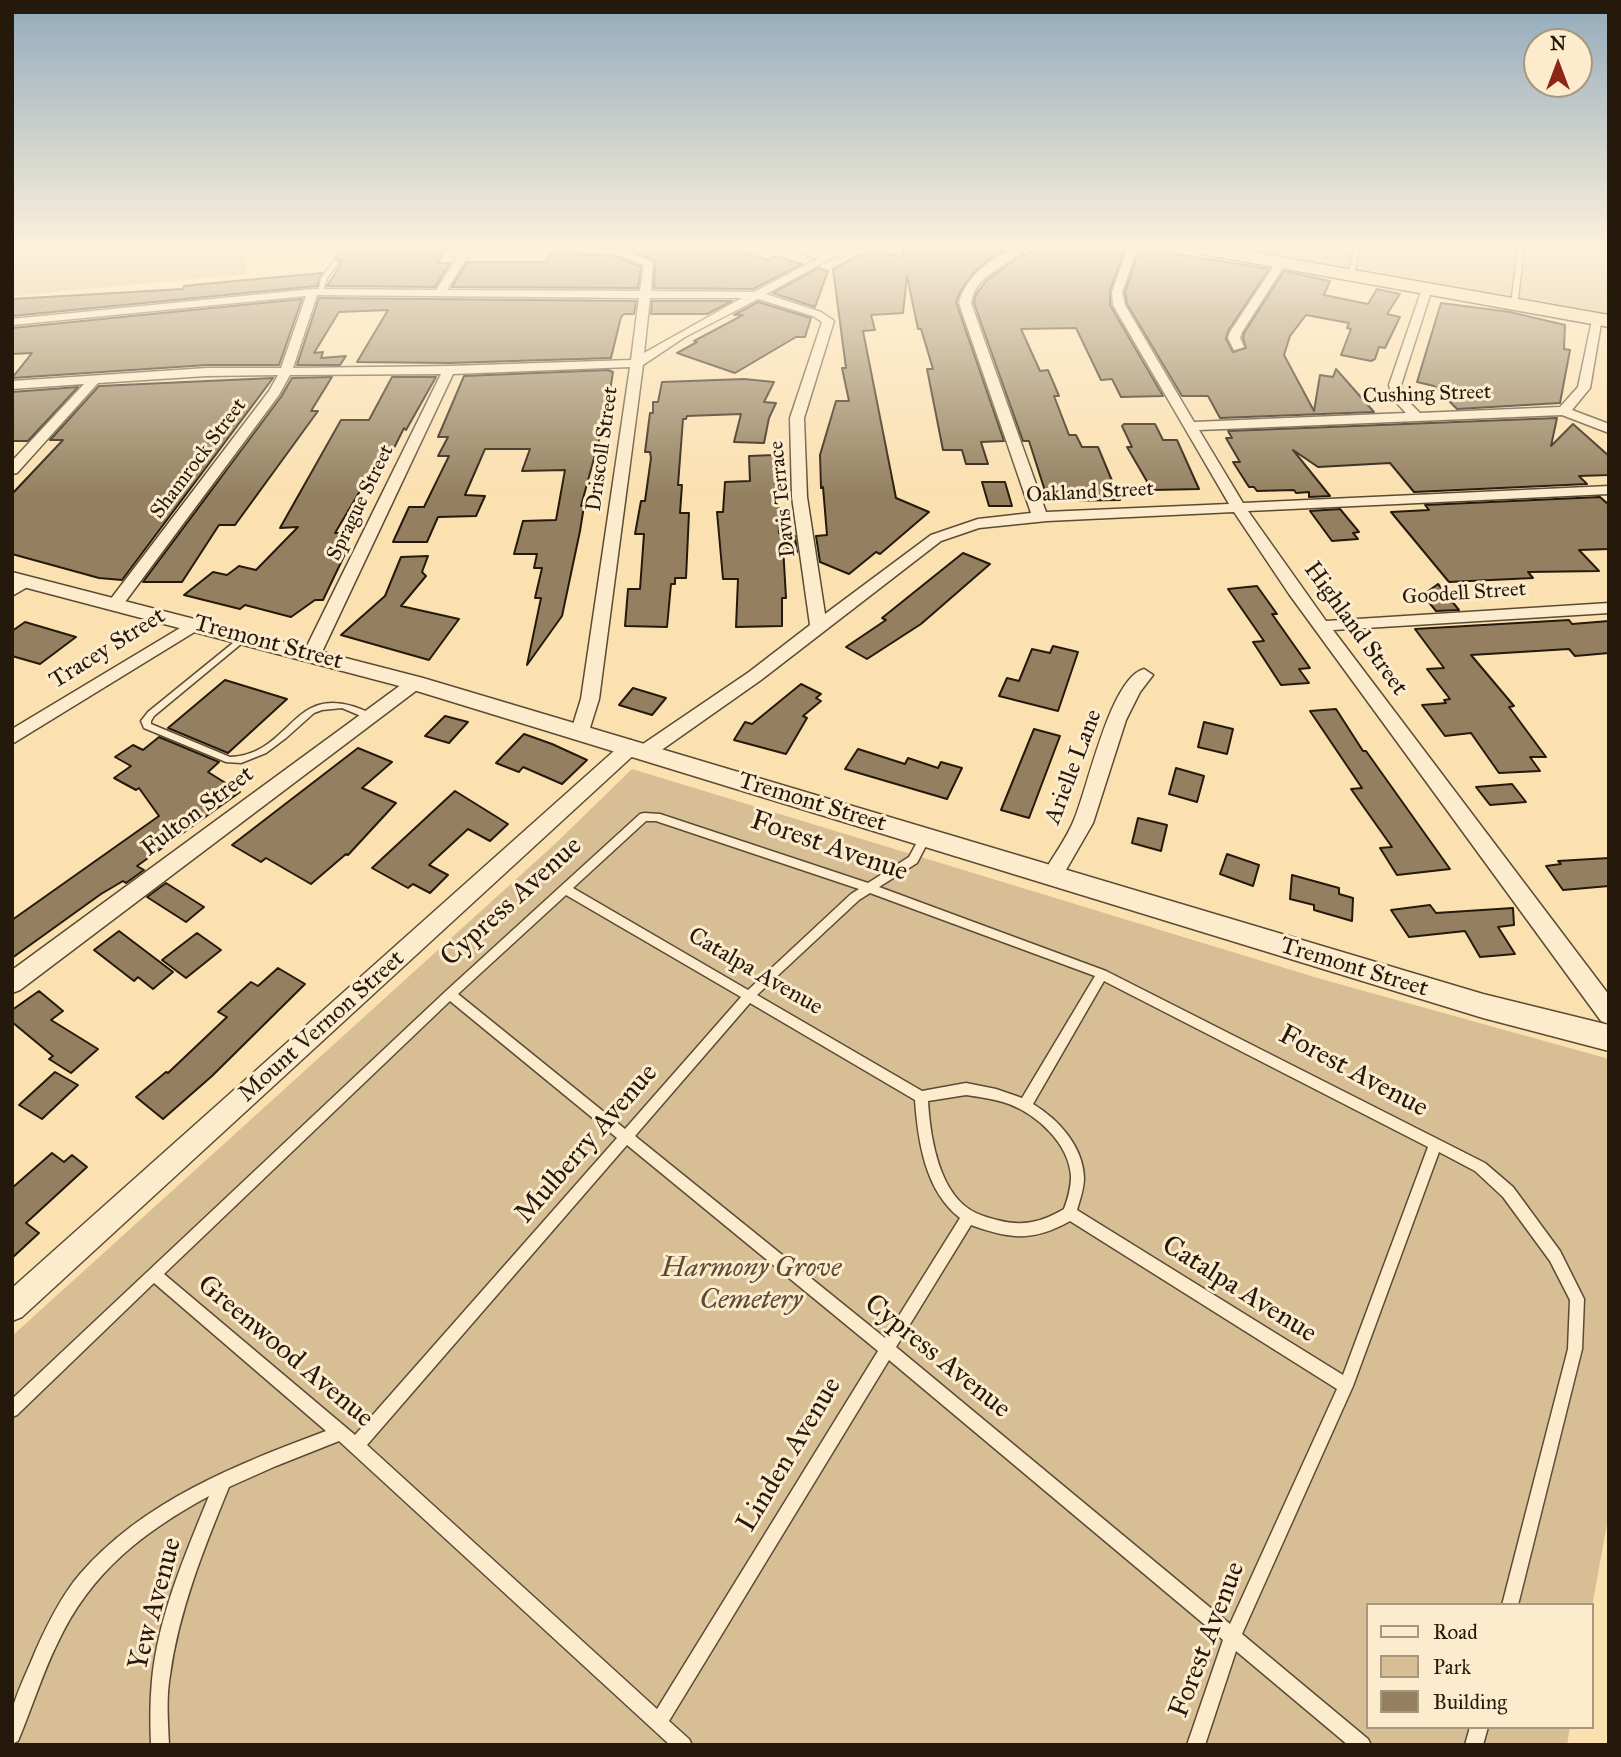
<!DOCTYPE html>
<html>
<head>
<meta charset="utf-8">
<style>
  body { margin:0 }
  #map { position:relative; width:1621px; height:1757px; overflow:hidden; background:#fbe0b0; font-family:"IM FELL Great Primer",serif }
  canvas { display:block }
  .frame { position:absolute; inset:0; border:14px solid #25190c; pointer-events:none }
  .legend { position:absolute; left:1366px; top:1603px; width:228px; height:126px; box-sizing:border-box; background:#fcebcc; border:2px solid #a6977f; margin:0; padding:9px 12px; list-style:none; font-size:21px; color:#25190c }
  .legend li { display:flex; align-items:center; gap:14px; height:35px }
  .legend b { width:35px; border:2px solid #a6977f }
  .north { position:absolute; left:1523px; top:28px; width:70px; height:70px; box-sizing:border-box; background:#fcebcc; border:2px solid #a6977f; border-radius:50%; rotate:0deg; font-size:19px; font-weight:700; line-height:28px; text-align:center; color:#25190c }
  .north::after { content:''; display:block; margin:auto; width:24px; height:32px; background:#8f2418; clip-path:polygon(50% 0,100% 100%,50% 72%,0 100%) }
</style>
</head>
<body>
<div id="map">
<canvas width="1621" height="1757"></canvas>
<div class="frame"></div>
<ul class="legend">
<li><b style="height:9px;background:#fcebcc"></b>Road</li>
<li><b style="height:19px;background:#d7be94"></b>Park</li>
<li><b style="height:19px;background:#948061"></b>Building</li>
</ul>
<div class="north">N</div>
</div>
<script>
const c = document.querySelector('canvas').getContext('2d');
c.lineJoin = 'round';
function paint(path, color) { c.fillStyle = color; c.fill(path, 'evenodd'); }
function strokePath(path, color, width, dash) { c.strokeStyle = color; c.lineWidth = width; c.lineCap = dash ? 'butt' : 'round'; c.setLineDash(dash || []); c.stroke(path); }
function write(font, color, halo, rows, align = 'center') {
  c.font = font + ' "IM FELL Great Primer",serif'; c.lineWidth = 6; c.setLineDash([]); c.textBaseline = 'middle'; c.strokeStyle = halo; c.fillStyle = color; for (const [text, x, y, turn = 0] of rows) {
    c.save(); c.translate(x, y); c.rotate((+turn || 0) * Math.PI / 180); c.textAlign = isNaN(turn) ? turn : align; if (halo) c.strokeText(text, 0, 0); c.fillText(text, 0, 0); c.restore();
  }
}
paint(new Path2D(`
  M245 249 247 274 12 296V249Z
  M1247 249H1609V313Z
  M632 769 1321 979 1609 1059V1513L1591 1612V1605H1367V1727H1570L1567 1745H12V1336L556 843Z`), '#d7be94');
const building = new Path2D(`
  M342 249H447L437 263H450L435 287 327 286 341 264V260L335 258Z
  M629 249H731L768 260 776 256 802 264 753 289 654 288 655 261Z
  M871 249 903 257 902 249 1007 250 992 257 973 273 960 292 956 302 1004 441 981 442 988 464H966L962 450H943L927 369H933L921 329H918L907 276 903 313 871 315 875 330 863 331 896 498 929 512 880 554 876 552 849 574 820 562 816 536 827 535 823 487 821 488 820 455 836 401H849L842 368H846L833 269Z
  M1035 249H1057L1079 254 1080 250 1104 253 1106 249 1124 251 1110 291V305L1163 396 1121 397 1112 379 1101 380 1076 328 1021 329 1040 371 1048 370 1059 396H1054L1069 435H1076L1082 447H1098L1120 500 1054 501 1051 494H1046L1029 441H1023L974 303 976 294 987 280 1023 254 1027 255Z
  M1146 249 1269 269 1228 331 1226 339 1233 352 1246 348 1243 338 1244 333 1284 271 1330 281 1324 295 1368 304 1377 289 1400 294 1387 314 1400 317 1385 348 1379 347 1375 359 1371 361 1341 355 1351 329 1347 328 1349 323 1306 315 1290 336 1284 355 1314 411 1320 375 1333 377 1336 369 1374 412 1220 418 1208 396H1182L1127 304 1125 292 1138 253 1143 254Z
  M550 253 611 255 641 267 638 288 452 287 467 262H547Z
  M818 268 828 271 815 307 773 293Z
  M322 273 317 286 12 316V299L183 289 184 286 203 284Z
  M319 298 636 301 634 314H624L621 317 611 358 449 363 357 362 388 310 339 312 314 353 323 352 321 358 346 356 340 365H297Z
  M302 299 279 365H207L12 378 32 353 12 354V328Z
  M652 301H732L707 314H651Z
  M758 302 811 318 805 337H796L735 373 677 353 697 342 694 341 743 315H734Z
  M1441 303 1510 312 1565 325 1564 349 1570 350 1560 403 1457 409 1434 386 1417 382Z
  M608 370 613 372 604 429H602L581 506H584L580 531 562 616 527 665 541 598H535L542 568H534L537 554H514L523 521 556 520 565 470 522 471 530 449H485L465 495 485 496 476 516 438 517 427 542H393L409 507H424L449 456H438L448 437H438L464 376Z
  M332 377 311 411H318L235 525H219L182 582H143L281 397 292 378Z
  M392 377H436L406 430 404 428 380 476H369L335 533H347L338 552H346L323 600H315L291 617 245 605 240 609 184 595 213 572 227 575 239 566 256 570 298 527 280 528 341 420H369Z
  M273 378 122 580 99 578 12 554V494L63 440H50L99 386Z
  M744 379 774 382 764 402 776 403 769 418 764 443 734 442 741 414 687 416 686 419H683L678 485H682L680 513H689L686 578H675V584H671L667 627 625 626 628 589H640L644 534H635L641 501H645L651 458 650 452H645L650 413H653V402H658L662 382Z
  M78 387 28 441H12V392Z
  M1557 418 1551 446 1573 424 1609 456V475L1579 476 1587 484 1414 492 1390 463 1318 467 1293 450 1330 496 1309 497V492L1296 493 1294 490 1257 491 1254 487H1249L1233 462H1240L1226 438H1232L1228 431Z
  M1124 424H1155L1163 440H1177L1199 489 1152 490 1127 447H1132L1122 426Z
  M775 455V478H778L779 533H783V536H795L797 552 783 546 786 598H782V626L736 627 738 579H723L717 512H723L725 482 750 481 749 456Z
  M982 482H1005L1012 506H989Z
  M1600 497 1609 505V549L1579 550 1599 571 1528 572 1533 578 1449 582 1391 512 1429 510 1425 505Z
  M1340 509 1359 532 1353 533 1358 539 1332 541 1310 511Z
  M963 553 990 564 921 624 867 659 846 647 886 620 882 618Z
  M428 556 422 572 426 576 401 606 459 619 429 660 341 635 385 596 401 557Z
  M1438 584 1459 610 1436 611 1423 595Z
  M1257 586 1277 614H1272L1310 668 1299 669 1309 683 1281 685 1253 642 1264 641 1228 589Z
  M1569 620 1572 624 1609 621V653L1575 656 1569 649 1471 655 1514 706 1509 707 1546 757H1530L1540 771 1499 773 1471 733 1445 736 1422 705 1446 703 1444 700 1450 699 1427 669 1444 668 1415 629Z
  M25 622 76 637 40 664 12 656V631Z
  M1053 646 1078 652 1058 711 999 696 1007 678 1019 681 1032 649 1050 653Z
  M225 680 287 699 228 753 168 728Z
  M801 684 821 694 816 698 821 701 803 716 807 718 786 754 734 740 745 722 752 724Z
  M633 688 666 698 652 715 619 705Z
  M1336 709 1363 751H1366L1450 869 1397 875 1380 848 1392 847 1351 789 1362 788 1310 711Z
  M445 716 468 722 449 743 425 736Z
  M1204 722 1233 729 1227 754 1198 747Z
  M1034 729 1060 736 1029 818 1001 810Z
  M524 734 552 744 587 760 562 784 523 767 519 772 496 763Z
  M159 737 219 762 208 772 240 792 137 866 144 870 126 883 123 881 101 894 12 958V920L159 816 139 788 136 790 114 778 131 766 115 757 133 745 143 750Z
  M358 748 392 762 362 788 396 803 348 855 346 854 311 884 266 858 261 862 232 845Z
  M858 749 905 764 908 758 938 768 941 762 962 768 947 799 845 769Z
  M1176 768 1204 776 1197 802 1169 794Z
  M1512 784 1526 802 1490 805 1476 787Z
  M455 791 508 824 490 841 468 829 429 865 448 875 430 893 413 884 408 888 372 868Z
  M1138 818 1167 825 1161 851 1132 843Z
  M1227 854 1259 865 1253 886 1220 874Z
  M1609 858V886L1563 890 1546 866 1561 864 1558 861Z
  M1292 875 1339 888V894L1353 898 1352 921 1314 910V905L1290 899Z
  M166 883 204 907 186 922 147 897Z
  M1430 905 1436 913 1513 908 1514 925 1498 927 1515 954 1480 957 1465 931 1409 937 1391 910Z
  M119 931 173 972 153 989 138 977 134 981 94 950Z
  M197 933 221 950 186 978 162 960Z
  M278 968 305 984 212 1076 163 1119 136 1097 166 1072 168 1073 227 1017 218 1012 251 982 258 986Z
  M39 991 63 1011 51 1020 98 1049 71 1073 49 1059 53 1056 12 1022V1010Z
  M55 1072 78 1085 42 1119 19 1105Z
  M52 1153 64 1162 72 1155 87 1167 26 1223 39 1233 12 1258V1188Z`);
paint(building, '#948061');
strokePath(building, '#25190c', 2);
const service = new Path2D(`
  M1354 249H1359L1354 276 1351 278 1348 276Z
  M1518 249H1524L1517 305 1514 307 1511 305Z
  M334 261 339 262 327 278 323 292 318 293 321 278Z
  M244 634 248 637 247 639 154 716 151 721V724L230 757C296 754 291 673 374 715L376 717 374 719H368L342 708 322 710 314 713 286 738 266 753 241 763 226 762 144 728 141 721 148 712Z
  M644 813 660 814 868 883 909 857 921 835H929L930 838 917 863 879 887 1106 971 1485 1163 1513 1187 1560 1251 1584 1299 1582 1349 1518 1605H1502L1568 1349 1570 1300 1550 1261 1503 1197 1475 1171 1439 1152 1353 1386 1242 1634 1368 1739 1371 1745H1348L1236 1651 1205 1745H1187L1223 1640 889 1360 669 1721 689 1739 692 1745H670L339 1441 276 1466 229 1487C204 1548 179 1610 170 1675 166 1698 168 1721 169 1745H151C150 1723 150 1702 152 1680 158 1617 185 1555 209 1496 143 1532 91 1572 58 1642 42 1674 32 1708 18 1741L12 1744C12 1734 11 1722 12 1712 15 1695 29 1668 35 1652 47 1625 61 1596 80 1574 144 1500 238 1464 326 1431L154 1283 17 1415 12 1417V1399L446 991 640 814ZM646 821H656L859 889 851 894 748 990 573 888ZM870 893 1095 976 1022 1098 996 1089 966 1083 922 1091 757 995 859 900ZM566 895 741 997 625 1129 458 994ZM1104 981 1428 1147 1343 1375 1077 1210C1080 1199 1084 1189 1084 1178 1083 1146 1058 1119 1033 1104ZM450 1001 617 1138 355 1435 164 1274ZM750 1003 915 1100C918 1141 925 1191 960 1218L885 1338 635 1136ZM966 1095C980 1097 995 1099 1009 1104 1038 1115 1069 1144 1071 1176 1071 1188 1068 1198 1064 1209 1042 1222 1023 1227 997 1220 990 1218 982 1216 976 1213 939 1196 930 1137 928 1101ZM627 1145 878 1351 657 1709 367 1445ZM1070 1221 1337 1389 1230 1624 896 1347 971 1225C1010 1239 1033 1242 1070 1221Z
  M1470 1727H1488L1483 1745H1465Z`);
const minor = new Path2D(`
  M462 249H472L447 290 640 291 644 265 603 249H621L653 262 651 291 754 292 817 259 788 249H806L825 254 834 249H848L766 294 821 312 834 321 804 418 807 497 825 614 931 535 978 519 1031 513 959 303C964 277 999 249 1025 249 1006 267 975 275 971 303L1046 512 1229 504 1113 305 1112 292 1127 249H1137L1122 292 1125 305 1194 422 1406 413 1393 399 1389 385 1422 289 1427 286 1432 289 1401 385 1405 398 1420 413 1560 407 1578 387 1592 320 1602 318 1590 388 1572 410 1609 424V433L1562 415 1199 430 1243 503 1609 486V494L1248 511 1326 621 1609 603V613L1333 630 1609 995V1024L1601 1021 1289 594 1234 512 1047 521 979 528 941 541 761 680 653 756 646 758 637 752 22 1317 12 1321V1288L624 742 631 740 640 746 749 672 810 625 792 497 790 418 822 322 813 316 758 299 685 337 643 365 599 699 589 731 587 735H573L571 731 581 699 630 367 453 374 321 654 312 659 303 654 441 374 290 375 279 395 122 606H110L108 603 110 600 269 391 278 375 207 376 98 383 17 473 12 474V461L84 384 12 389V381L207 368H281L306 296 12 325V319L313 289 436 290ZM317 295 639 298 631 360 449 366 293 368ZM650 298H742L644 353Z
  M1277 261 1286 263 1242 332 1240 338 1244 347 1234 350 1228 338 1230 332Z
  M28 577 36 582 12 596V584Z
  M195 619 201 620 203 624 201 628 12 744V729Z
  M1144 669 1153 675 1140 692 1126 720 1093 823 1059 882 1052 884 1045 882 1042 876C1052 857 1066 840 1074 820 1088 788 1110 678 1144 669Z
  M415 677 421 679 424 683 421 687 20 990 12 993V970L409 679Z`);
const tertiary = new Path2D(`
  M12 572 423 678 1483 994 1609 1025V1051L1483 1018 407 688 12 584Z`);
const trunk = new Path2D(`
  M1194 249H1234L1609 315V327L1202 254Z`);
strokePath(service, '#5a4b35', 3);
strokePath(minor, '#5a4b35', 3);
strokePath(tertiary, '#5a4b35', 3);
strokePath(trunk, '#25190c', 3);
paint(service, '#fcebcc');
paint(minor, '#fcebcc');
paint(tertiary, '#fcebcc');
paint(trunk, '#fbe0b0');
const sky = c.createLinearGradient(0, 0, 0, 495);
sky.addColorStop(0, '#92aabb');
sky.addColorStop(0.5, '#fdf1db');
sky.addColorStop(1, '#fdf1db00');
c.fillStyle = sky;
c.fillRect(0, 0, 1621, 495);
write('21px', '#25190c', '#fcebcc', [
  ["Cushing Street",1427,395,-2],
  ["Driscoll Street",603,449,-82],
  ["Shamrock Street",199,459,-53],
  ["Oakland Street",1090,493,-3],
  ["Davis Terrace",783,499,-96],
  ["Sprague Street",361,503,-64],
  ["Goodell Street",1464,594,-4]
]);
write('24px', '#25190c', '#fcebcc', [
  ["Highland Street",1355,629,54],
  ["Tremont Street",268,643,15],
  ["Tracey Street",108,649,-32],
  ["Arielle Lane",1074,767,-69],
  ["Tremont Street",812,803,17],
  ["Fulton Street",198,812,-37],
  ["Tremont Street",1354,968,17],
  ["Catalpa Avenue",755,972,30],
  ["Mount Vernon Street",322,1027,-42]
]);
write('28px', '#25190c', '#fcebcc', [
  ["Forest Avenue",829,847,19],
  ["Cypress Avenue",512,902,-42],
  ["Forest Avenue",1353,1072,28],
  ["Mulberry Avenue",587,1144,-49],
  ["Catalpa Avenue",1239,1290,32],
  ["Greenwood Avenue",285,1352,40],
  ["Cypress Avenue",937,1357,39],
  ["Linden Avenue",790,1455,-59],
  ["Yew Avenue",156,1604,-75],
  ["Forest Avenue",1208,1640,-69]
]);
write('italic 28px', '#5a4b35', '#fcebcc', [
  ["Harmony Grove",751,1269],
  ["Cemetery",751,1301]
]);
</script>
</body>
</html>
